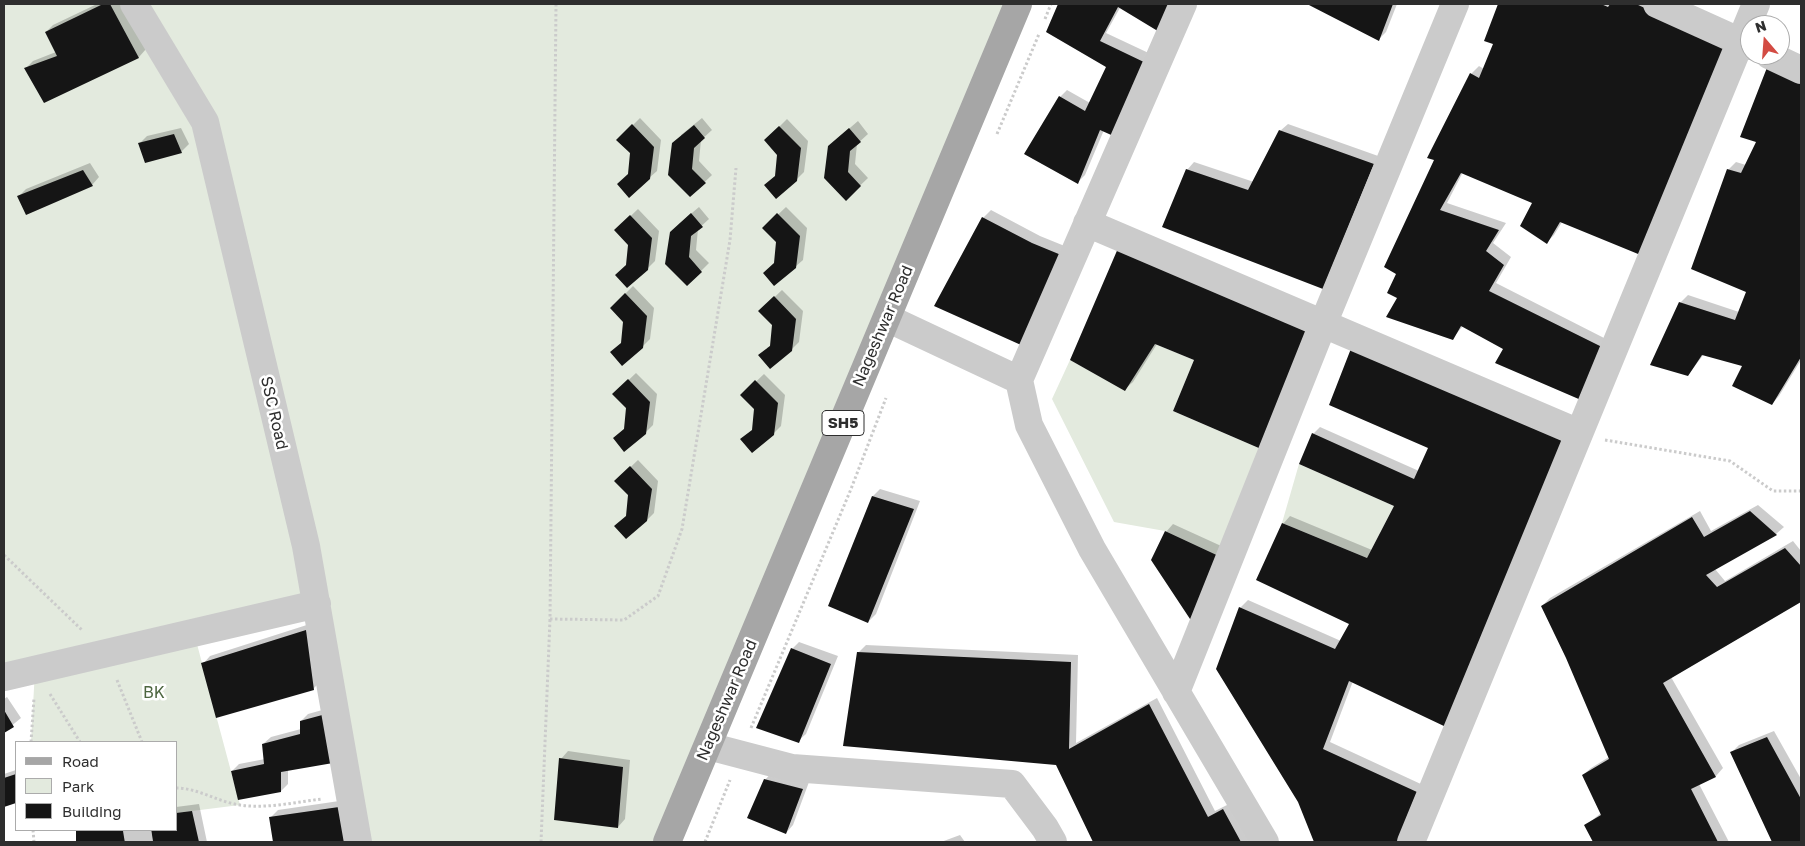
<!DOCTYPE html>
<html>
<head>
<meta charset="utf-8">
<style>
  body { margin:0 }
  #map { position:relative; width:1805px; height:846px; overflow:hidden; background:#fff; font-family:"Golos Text",sans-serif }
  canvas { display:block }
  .frame { position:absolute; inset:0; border:5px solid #2e2e2e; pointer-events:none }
  .legend { position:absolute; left:15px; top:741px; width:162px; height:90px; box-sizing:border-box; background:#fff; border:1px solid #ababab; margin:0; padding:6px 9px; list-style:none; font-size:15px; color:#2e2e2e }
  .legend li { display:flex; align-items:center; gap:10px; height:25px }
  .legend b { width:25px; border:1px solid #ababab }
  .north { position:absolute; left:1740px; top:15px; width:50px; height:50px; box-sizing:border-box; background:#fff; border:1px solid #ababab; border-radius:50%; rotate:342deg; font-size:14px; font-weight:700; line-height:20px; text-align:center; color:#2e2e2e }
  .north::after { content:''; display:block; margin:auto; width:18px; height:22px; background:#d34b43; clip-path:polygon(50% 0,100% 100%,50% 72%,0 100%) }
</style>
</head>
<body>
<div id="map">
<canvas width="1805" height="846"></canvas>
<div class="frame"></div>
<ul class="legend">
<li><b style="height:6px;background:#a6a6a6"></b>Road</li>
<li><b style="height:14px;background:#e3eade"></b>Park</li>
<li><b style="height:14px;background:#151515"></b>Building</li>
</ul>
<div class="north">N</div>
</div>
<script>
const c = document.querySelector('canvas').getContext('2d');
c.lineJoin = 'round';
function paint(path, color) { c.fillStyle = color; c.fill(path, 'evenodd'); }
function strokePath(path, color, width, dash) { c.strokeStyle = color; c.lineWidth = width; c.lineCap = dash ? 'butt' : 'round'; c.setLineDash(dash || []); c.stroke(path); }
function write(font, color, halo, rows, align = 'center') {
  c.font = font + ' "Golos Text",sans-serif'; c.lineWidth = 5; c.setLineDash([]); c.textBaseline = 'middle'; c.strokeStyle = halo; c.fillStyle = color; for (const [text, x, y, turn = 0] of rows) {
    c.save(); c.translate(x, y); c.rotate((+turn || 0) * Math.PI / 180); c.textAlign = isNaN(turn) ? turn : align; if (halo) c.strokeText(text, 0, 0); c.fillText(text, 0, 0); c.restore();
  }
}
paint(new Path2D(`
  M4 4H1018L667 842H356L316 605 194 633 240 805 176 813V742H31L35 670 4 677Z
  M1155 344 1194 360 1173 411 1268 452 1223 558 1165 531 1114 522 1052 399 1070 360 1125 390Z
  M1299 464 1394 506 1367 558 1282 523Z`), '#e3eade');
paint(new Path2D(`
  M97 4H121L146 49 139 57 44 102 26 68 33 61 56 52 46 32 53 25Z
  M1059 4H1177L1121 6 1106 33 1155 56 1104 130 1085 175 1077 183 1060 97 1067 90 1090 103 1107 67 1048 31Z
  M1310 4H1397L1386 32 1379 39Z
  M1500 4H1659L1562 222 1554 235 1547 242 1534 203 1463 172 1447 203 1506 223 1493 243 1511 257 1496 283 1608 340 1588 391 1463 326 1452 339 1399 298 1398 273 1435 160 1429 157 1471 74 1479 66 1484 69 1494 44 1485 40Z
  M1801 69V360L1779 396 1772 404 1744 366 1704 354 1688 375 1680 303 1688 295 1739 312 1748 291 1728 170 1736 162 1746 165Z
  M640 118 661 140 657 171 649 178 629 174 631 153 618 140Z
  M702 118 712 130 701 140 699 161 712 175 690 196 681 135Z
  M787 119 808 141 804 172 796 180 776 175 778 154 766 140Z
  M858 121 868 134 857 144 855 164 868 178 846 199 837 139Z
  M1288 124 1381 157 1330 281 1187 170 1194 162 1254 182 1280 131Z
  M181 128 189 144 181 152 139 144 147 136Z
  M90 163 99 177 92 185 19 196 26 189Z
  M699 207 709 219 698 229 696 250 709 263 687 285 679 224Z
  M786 207 807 228 803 260 795 267 775 263 777 242 764 228Z
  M638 209 659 231 655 261 647 269 627 265 629 244 616 230Z
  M991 210 1040 236 1072 249 935 306 983 218Z
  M1120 246 1157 344 1133 382 1125 389Z
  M633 286 654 308 650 339 642 347 622 342 625 321 611 308Z
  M782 290 803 311 799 342 791 350 767 348 771 345 773 325 760 311Z
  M636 373 657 394 653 425 645 433 614 438 625 428 628 408 614 394Z
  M764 374 785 395 781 426 773 434 753 429 755 408 742 395Z
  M1320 427 1419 471 1574 427 1353 681 1330 742 1423 785 1400 842H1316L1299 801 1240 608 1248 600 1341 641 1350 623 1283 524 1290 516 1372 550 1396 506 1313 434Z
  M638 460 658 481 654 513 647 520 627 515 629 495 616 481Z
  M880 489 920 501 876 614 868 622 873 496Z
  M1758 505 1784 527 1776 534 1715 569 1725 581 1793 541 1801 551V600L1671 677 1723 768 1716 776 1699 784 1729 842H1594L1585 826 1601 813 1583 775 1591 768 1609 757 1567 658 1542 606 1550 598 1700 511 1711 531Z
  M1173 524 1230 550 1199 613 1166 532Z
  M313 623 321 681 313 689 203 664 210 656Z
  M799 642 838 656 806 734 798 741 792 649Z
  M866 645 1078 655 1076 743 1157 698 1215 811 1231 803 1252 842H1095L1057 764 858 653Z
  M7 697 21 718 4 732V699Z
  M333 707 288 769V784L281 791 232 771 239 764 265 759 263 744 271 737 301 729V721L308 714Z
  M1774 731 1801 779V842H1774L1731 753 1739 745Z
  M568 751 630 760 625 819 618 827 561 759Z
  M16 770V801L4 806V774Z
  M772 772 809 782 793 825 786 833 765 780Z
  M346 800 353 842H274L271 817 278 810Z
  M199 804 207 842H154L152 830H176V807Z
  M77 830H138L140 842H101V839L78 842Z
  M960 835 965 842H941Z`), '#0003');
paint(new Path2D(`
  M103 4H110L139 58 44 103 24 68 57 56 45 32Z
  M1058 4H1173L1161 33 1118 7 1100 41 1148 64 1118 138 1100 130 1078 184 1024 154 1059 96 1085 111 1106 67 1046 32Z
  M1307 4H1393L1379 41Z
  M1498 4H1601L1608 7 1610 4H1636L1728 46 1643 256 1560 222 1547 244 1520 226 1532 203 1461 173 1440 210 1499 230 1486 251 1504 265 1489 291 1602 347 1581 400 1495 363 1503 349 1461 326 1453 340 1386 317 1397 298 1387 293 1396 274 1384 267 1434 160 1427 158 1470 73 1479 78 1493 44 1484 41Z
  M1768 65 1801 79V357L1772 405 1732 386 1742 366 1702 355 1688 376 1650 365 1679 302 1735 320 1746 292 1691 269 1727 169 1741 173 1756 142 1740 137Z
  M632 124 654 147 650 179 629 198 617 184 628 174 630 153 616 140Z
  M694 125 705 138 694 148 692 169 706 183 690 197 668 175 672 143Z
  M779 126 801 148 797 181 776 199 764 185 775 176 777 155 764 140Z
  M849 128 861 142 850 151 848 172 861 186 846 201 824 178 828 146Z
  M1279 130 1374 164 1323 289 1162 227 1186 169 1248 190Z
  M174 134 182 153 145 163 138 143Z
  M83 170 93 186 26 215 17 196Z
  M691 213 703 227 691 236 689 257 702 272 687 286 665 264 670 232Z
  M777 213 800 236 796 268 774 286 763 273 774 263 776 242 762 228Z
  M630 215 652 238 648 270 627 288 615 275 626 265 628 245 614 230Z
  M982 217 1032 243 1066 257 1021 345 934 306Z
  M1119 246 1312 329 1268 452 1173 411 1194 360 1155 344 1125 391 1070 360Z
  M625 293 647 316 643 348 622 366 610 352 621 343 623 322 610 308Z
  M774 296 796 319 792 351 770 369 758 355 770 346 772 325 758 311Z
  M1352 346 1567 435 1446 727 1349 681 1323 749 1417 792 1397 842H1314L1298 802 1216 669 1239 607 1335 649 1349 624 1256 580 1282 523 1367 558 1394 506 1299 464 1312 433 1414 479 1428 448 1329 405Z
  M628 379 650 402 646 434 624 452 613 438 624 429 626 408 612 394Z
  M755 380 778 403 774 435 752 453 740 439 752 430 754 409 740 395Z
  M630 466 652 489 647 521 626 539 614 526 626 516 628 495 614 481Z
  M872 496 914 509 868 623 828 606Z
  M1750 511 1777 535 1706 575 1717 587 1785 548 1801 566V602L1663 683 1716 777 1691 789 1718 842H1593L1584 825 1601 815 1582 775 1609 759 1566 658 1541 606 1692 517 1704 537Z
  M1165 531 1223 558 1192 622 1151 560Z
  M306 630 314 690 216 718 201 663Z
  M791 648 831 664 799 743 756 728Z
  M857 652 1071 662 1069 749 1149 704 1208 817 1223 809 1241 842H1093L1056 765 843 746Z
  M4 710 14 727 4 733Z
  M326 714 333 763 281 772V792L238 800 231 771 264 764 262 744 300 734V721Z
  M1767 737 1801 799V842H1772L1730 752Z
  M559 758 623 767 618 828 554 820Z
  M16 774V803L4 807V778Z
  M764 779 803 789 786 834 747 818Z
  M339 807 345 842H273L269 817Z
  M192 811 199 842H152L151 830H176V813Z
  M76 830H130L131 842H100V841L76 842Z`), '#151515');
strokePath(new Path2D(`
  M556 4 550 619 624 620 658 596 682 529 730 240 736 168
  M1045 19 1051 4
  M997 134 1039 34
  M1605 440 1730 461 1773 491H1801
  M4 555 83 631
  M117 680 142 742
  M50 694 80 742
  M751 728 851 489 886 398
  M31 742 34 698
  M176 788C198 788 218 802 240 805 267 809 296 802 322 799
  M33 830 34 842
  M541 842 550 619
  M705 842 730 780`), '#cbcbcb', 3, [2.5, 2.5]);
strokePath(new Path2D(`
  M134 4 205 122 306 546 358 842
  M1183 4 1019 380 1029 425 1092 549 1265 842
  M1657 4 1750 46
  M1769 55 1801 70
  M1087 223 1579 433
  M887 318 1019 380
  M4 677 317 604
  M1176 692 1323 324 1455 4
  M708 746 792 768 1012 784 1045 828 1053 842
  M137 830 139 842
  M1411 842 1756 4`), '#cbcbcb', 28);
strokePath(new Path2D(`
  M667 842 1018 4`), '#a6a6a6', 28);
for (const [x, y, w] of [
  [843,423,42]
]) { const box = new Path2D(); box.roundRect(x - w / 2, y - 12.5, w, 25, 4); c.fillStyle = '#fff'; c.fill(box); strokePath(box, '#2e2e2e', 1); }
write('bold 15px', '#2e2e2e', null, [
  ["SH5",843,423]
]);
write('16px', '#2e2e2e', '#fff', [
  ["Nageshwar Road",883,326,-67],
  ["SSC Road",274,413,77],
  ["Nageshwar Road",727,700,-67]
]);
write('16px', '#4d6640', '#fff', [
  ["BK",154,693]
]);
</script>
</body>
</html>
